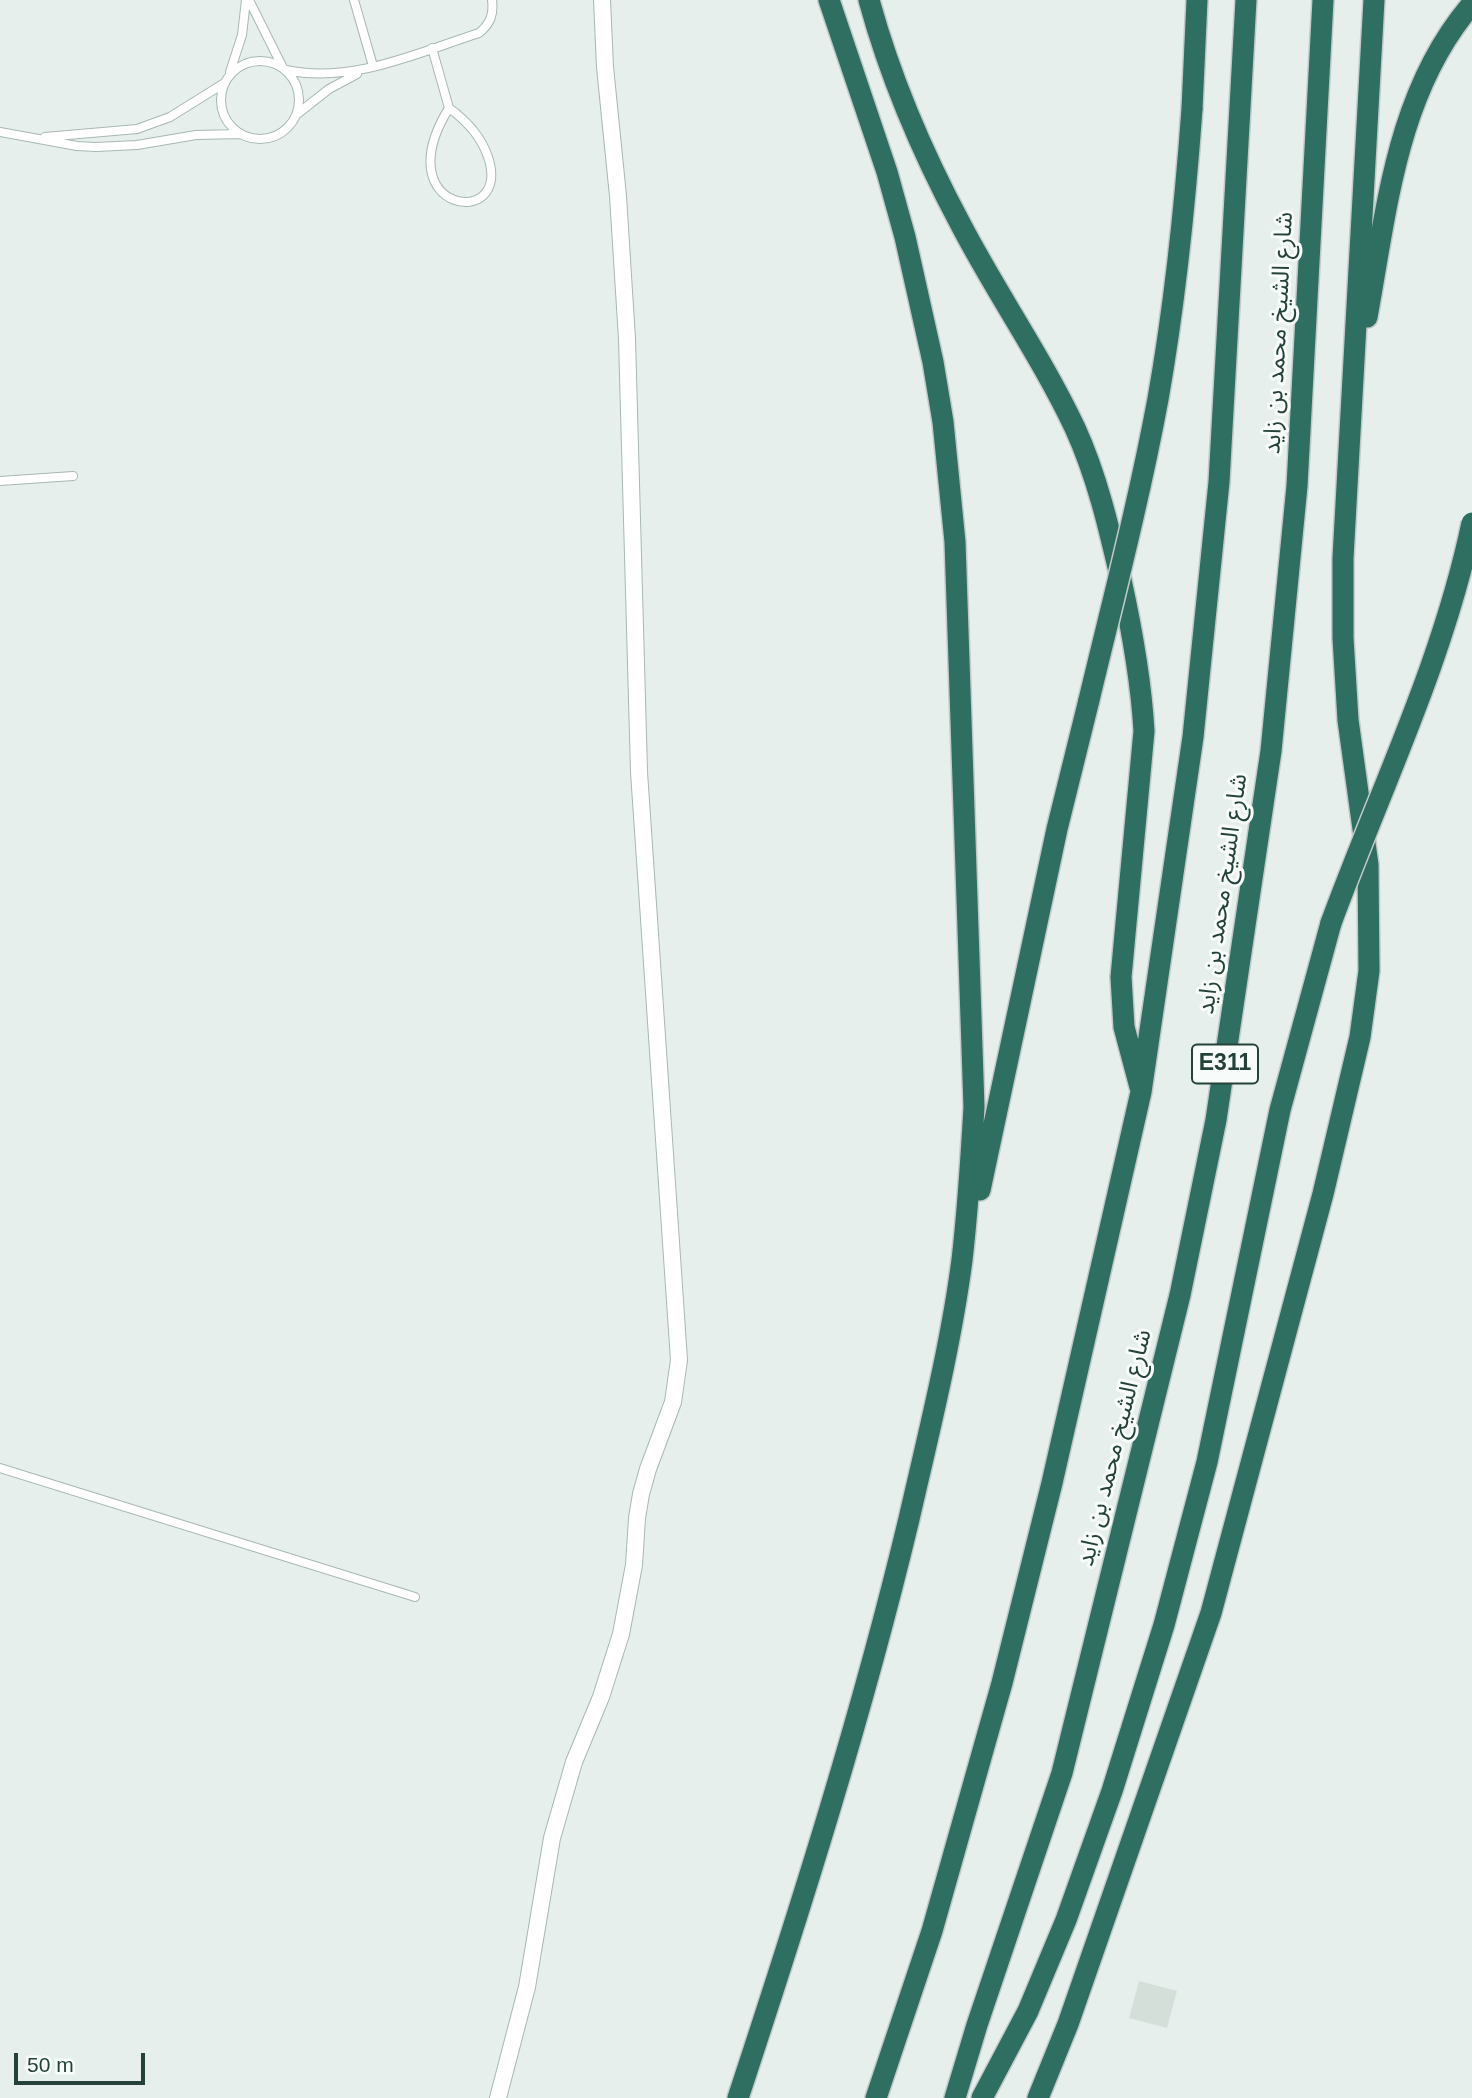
<!DOCTYPE html>
<html>
<head>
<meta charset="utf-8">
<style>
  body { margin:0 }
  #map { position:relative; width:1472px; height:2098px; overflow:hidden; background:#e6efeb; font-family:Helvetica,sans-serif }
  canvas { display:block }
  .scale { position:absolute; left:14px; top:2053px; width:131px; height:32px; box-sizing:border-box; border:4px solid #24423a; border-top:0; padding-left:9px; font-size:21px; line-height:24px; white-space:nowrap; color:#24423a; -webkit-text-stroke:5px #f7fbf9; paint-order:stroke }
</style>
</head>
<body>
<div id="map">
<canvas width="1472" height="2098"></canvas>
<div class="scale">50 m</div>
</div>
<script>
const c = document.querySelector('canvas').getContext('2d');
c.lineJoin = 'round';
function paint(path, color) { c.fillStyle = color; c.fill(path, 'evenodd'); }
function strokePath(path, color, width, dash) { c.strokeStyle = color; c.lineWidth = width; c.lineCap = dash ? 'butt' : 'round'; c.setLineDash(dash || []); c.stroke(path); }
function write(font, color, halo, rows, align = 'center') {
  c.font = font + ' Helvetica,"Noto Sans Arabic",sans-serif'; c.lineWidth = 6; c.setLineDash([]); c.textBaseline = 'middle'; c.strokeStyle = halo; c.fillStyle = color; for (const [text, x, y, turn = 0] of rows) {
    c.save(); c.translate(x, y); c.rotate((+turn || 0) * Math.PI / 180); c.textAlign = isNaN(turn) ? turn : align; if (halo) c.strokeText(text, 0, 0); c.fillText(text, 0, 0); c.restore();
  }
}
paint(new Path2D(`
  M1139 1981 1177 1991 1167 2028 1129 2018Z`), '#d4dfda');
const service = new Path2D(`
  M249 0 283 68
  M354 0 373 66
  M432 48 449 108
  M221 100a39 39 0 1 1 78 0a39 39 0 1 1-78 0Z
  M286 70C352 84 417 53 479 33 490 24 494 15 492 0
  M230 72 242 35 246 0
  M449 108C467 121 481 136 488 157 513 231 384 213 449 108Z
  M296 115 329 89 357 74
  M0 132 77 146 96 147 137 145 196 135 240 134
  M45 137 137 129 170 117 223 84
  M0 481 73 476
  M0 1468 415 1597`);
const minor = new Path2D(`
  M498 2098 527 1987 552 1838 574 1762 601 1697 621 1634 634 1565 637 1518 641 1494 648 1469 673 1402 679 1360 639 772 627 339 618 196 605 67 602 0`);
const motorway = new Path2D(`
  M869 0C890 77 923 154 961 225 997 294 1042 358 1075 428 1097 476 1109 528 1121 580 1132 630 1141 679 1144 731L1121 977 1124 1027 1140 1087
  M1192 109 1197 0
  M1367 317C1387 208 1397 91 1472 4
  M980 1190 1057 829 1089 700
  M738 2098C801 1907 862 1715 909 1519 928 1436 951 1345 962 1260 968 1209 971 1159 974 1107L955 542 943 422 933 362 905 237 887 172 829 0
  M876 2098 932 1931 1002 1683 1052 1483 1141 1092 1193 737 1219 482 1246 0
  M955 2098 977 2025 1062 1773 1180 1295 1216 1120 1271 751 1297 486 1323 0
  M982 2098 1028 2011 1066 1920 1112 1791 1164 1625 1207 1462 1280 1110 1331 923
  M1038 2098 1068 2024 1211 1613 1323 1194 1360 1037 1369 971 1368 865 1348 720 1343 638V558L1374 0`);
strokePath(service, '#a8b8b2', 10);
strokePath(minor, '#a8b8b2', 18);
strokePath(motorway, '#c2cac8', 24);
strokePath(service, '#fff', 8);
strokePath(minor, '#fff', 16);
strokePath(motorway, '#2f6f62', 21);
const motorwayBridge = new Path2D(`
  M1089 700C1113 600 1139 501 1158 399 1175 303 1185 206 1192 109
  M1331 923C1380 790 1443 662 1472 523`);
strokePath(motorwayBridge, '#c2cac8', 24, []);
strokePath(motorwayBridge, '#2f6f62', 21);
for (const [x, y, w] of [
  [1225,1064,66]
]) { const box = new Path2D(); box.roundRect(x - w / 2, y - 19.5, w, 39, 5); c.fillStyle = '#f7fbf9'; c.fill(box); strokePath(box, '#24423a', 2); }
write('bold 23px', '#24423a', null, [
  ["E311",1225,1064]
]);
write('24px', '#24423a', '#f7fbf9', [
  ["شارع الشيخ محمد بن زايد",1279,333,-87],
  ["شارع الشيخ محمد بن زايد",1223,894,-82],
  ["شارع الشيخ محمد بن زايد",1115,1448,-76]
]);
</script>
</body>
</html>
